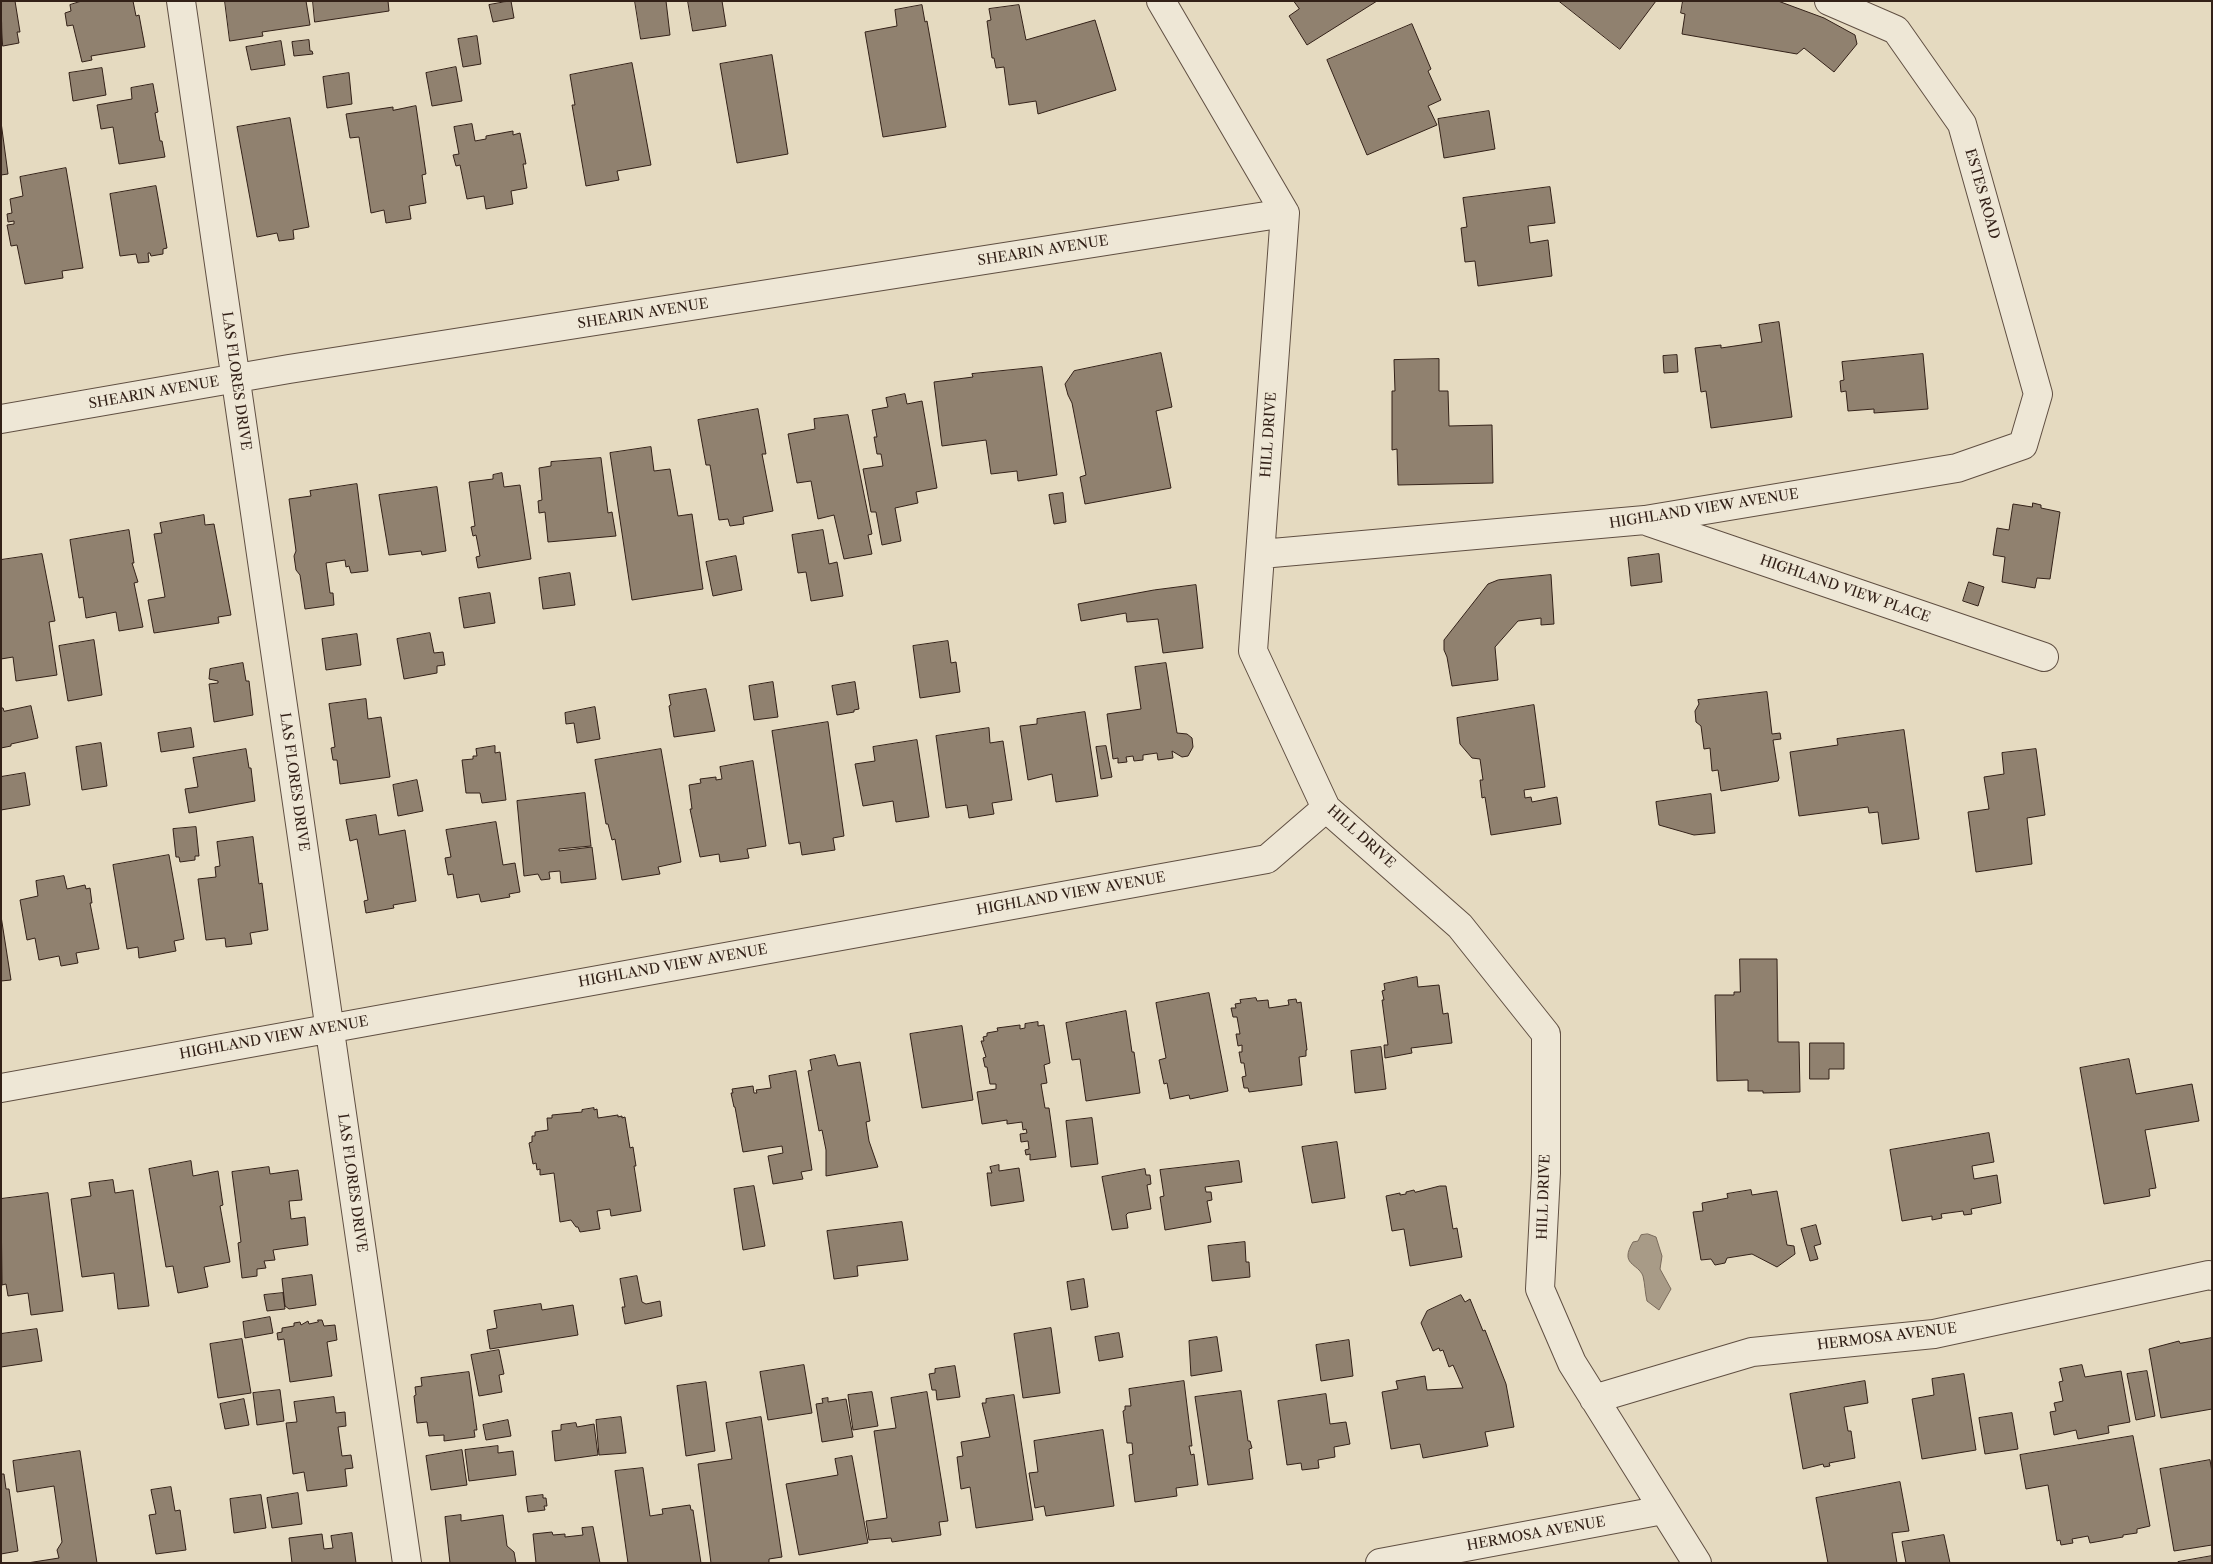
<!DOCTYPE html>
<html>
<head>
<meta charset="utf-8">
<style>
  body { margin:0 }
  #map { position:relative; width:2213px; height:1564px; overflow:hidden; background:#e5dac0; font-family:"Libre Caslon Text",serif }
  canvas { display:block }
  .frame { position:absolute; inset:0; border:2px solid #332118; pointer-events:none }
</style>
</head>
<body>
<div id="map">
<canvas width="2213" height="1564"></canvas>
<div class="frame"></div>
</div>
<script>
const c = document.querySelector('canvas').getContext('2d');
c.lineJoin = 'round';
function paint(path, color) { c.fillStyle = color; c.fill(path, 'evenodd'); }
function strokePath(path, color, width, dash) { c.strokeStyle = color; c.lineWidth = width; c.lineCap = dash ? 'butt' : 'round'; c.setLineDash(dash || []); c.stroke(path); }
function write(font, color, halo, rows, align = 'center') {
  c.font = font + ' "Libre Caslon Text",serif'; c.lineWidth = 4; c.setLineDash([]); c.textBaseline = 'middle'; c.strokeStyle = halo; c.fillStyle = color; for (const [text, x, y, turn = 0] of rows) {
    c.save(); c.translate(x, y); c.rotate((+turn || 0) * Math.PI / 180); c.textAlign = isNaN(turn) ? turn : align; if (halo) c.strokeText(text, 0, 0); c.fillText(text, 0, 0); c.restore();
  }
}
const water = new Path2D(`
  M1648 1234 1656 1237 1662 1256 1660 1269 1671 1289 1659 1310 1647 1301C1645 1293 1645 1284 1643 1276 1638 1263 1619 1265 1633 1242L1638 1241 1641 1235Z`);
paint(water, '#a89b87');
strokePath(water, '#796a5b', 1);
const building = new Path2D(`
  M1 1H15L20 32H17L19 43 3 46Z
  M82 1H133L136 16 139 15 145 47 91 56 92 60 82 62 73 25 67 26 65 13 71 11 70 5Z
  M225 1H306L310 25 262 32 263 36 230 41Z
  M313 1H388L389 11 315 22Z
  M511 1 514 18 493 22 489 5Z
  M635 1H666L670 35 641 39Z
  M688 1H722L726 26 693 31Z
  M1294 1H1377L1307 45 1289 16 1299 9Z
  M1559 1H1656L1620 49Z
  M1683 1H1778L1824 18 1855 35 1857 44 1834 72 1804 48 1797 54 1682 34 1685 14 1681 13Z
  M922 5 925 22 927 21 946 127 883 137 865 32 897 26 895 10Z
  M1019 5 1026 40 1095 20 1116 90 1038 114 1036 101 1009 105 1004 67 996 68 994 58H992L987 21 991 20 989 9Z
  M1412 24 1431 69 1428 71 1441 100 1428 106 1437 125 1367 155 1327 60Z
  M477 36 481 64 463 67 458 39Z
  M309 40 310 51H312L313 54 294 56 292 42Z
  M281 41 285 65 251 70 246 47Z
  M772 55 788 154 737 163 720 64Z
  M632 63 651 165 617 171 619 180 586 186 572 105H575L570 75Z
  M456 67 462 101 432 106 426 73Z
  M102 68 106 95 73 101 69 73Z
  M349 73 352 104 327 108 323 77Z
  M153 84 158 112 155 113 160 141H162L165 157 119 164 113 127 101 129 97 105 132 99 131 88Z
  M416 106 426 174 422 175 426 203 409 206 411 219 386 223 384 210 371 213 359 137 350 138 346 114 393 107V110Z
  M1489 111 1495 149 1444 158 1438 119Z
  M290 118 309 227 293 230 294 239 279 241 277 233 257 237 237 127Z
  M1 122 8 174 1 175Z
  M472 124 475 141 486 139V136L513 131V135L520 133 526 164H523L527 188 511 191 513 204 486 209 484 196 467 199 460 165 456 166 453 155 459 154 454 127Z
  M66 168 83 268 62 271 63 278 25 284 17 245 11 246 7 225 14 224V221L8 222 7 214 12 213 10 199 23 196 20 177Z
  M156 186 167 248 163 249V254L151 256 150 253H148L149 262 138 263 136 254 120 256 110 194Z
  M1550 187 1555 223 1528 226 1530 243 1548 240 1552 276 1478 286 1475 261 1465 262 1461 228 1467 227 1463 198Z
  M1779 322 1792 417 1711 428 1706 391 1701 392 1695 348 1721 345V348L1762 342 1759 325Z
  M1161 353 1172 407 1156 411 1171 488 1085 504 1080 477 1086 475 1072 403 1068 395 1065 384 1074 371Z
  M1923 354 1928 409 1874 413V409L1848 411 1846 391 1841 392 1840 381 1844 380 1842 362Z
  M1677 355 1678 372 1664 373 1663 356Z
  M1439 359V391H1448L1449 426 1492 425 1493 483 1398 485 1397 449 1392 450V391H1395L1394 360Z
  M1042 367 1057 475 1018 481 1017 471 991 474 986 440 942 446 934 382 973 377 972 374Z
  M905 394 907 404 922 401 937 488 916 492 918 503 895 508 901 541 882 545 876 512H871L863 469 883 466 881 454H877L874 437H877L872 410 888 407 886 398Z
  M758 409 766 454H762L773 511 743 517 744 524 730 526 728 519 719 520 710 465H706L698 420Z
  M848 415 872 534 868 535 872 554 844 559 834 515 818 519 811 481 797 483 788 434 815 429 814 419Z
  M651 447 654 471 670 469 678 516 692 514 703 589 632 600 610 453Z
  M601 458 608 513 612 512 616 536 548 542 545 512 539 513 538 501 542 500 539 468 551 466V462Z
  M502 473 504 487 520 485 531 559 478 568 476 557 480 556 476 535 473 536 471 527 475 526 469 482 493 479V475Z
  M357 484 368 571 351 573 349 566 346 567 345 560 326 563 330 593H333L334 605 305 609 300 575 296 570 294 556 296 551 289 499 311 496 310 491Z
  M437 487 446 551 422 555 421 551 389 555 379 495Z
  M1063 493 1066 522 1054 524 1049 495Z
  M2033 503 2041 505V508L2060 512 2050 579 2037 578 2035 588 2002 582 2005 557 1993 555 1997 528 2009 530 2013 504 2032 507Z
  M204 515 205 525 214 524 231 615 218 617 219 623 154 633 148 600 165 597 154 534 162 533 160 523Z
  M129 530 134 563H132L138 582 134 583 143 627 119 631 116 612 86 618 83 597 79 598 70 540Z
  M823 530 829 564 837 562 843 596 811 601 806 572 798 573 792 535Z
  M42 554 55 621 49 622 57 675 16 681 13 657 1 659V560Z
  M1659 554 1662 582 1631 586 1628 558Z
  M736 556 742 590 713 596 706 562Z
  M570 573 575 605 543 609 539 578Z
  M1551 575 1554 624 1541 625V618L1518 621 1495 647 1498 680 1452 686 1447 657 1444 650V640L1488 584 1498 580Z
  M1969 582 1984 587 1978 606 1963 601Z
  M1196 585 1203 648 1163 653 1158 619 1127 622 1126 613 1081 621 1078 604 1154 590Z
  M490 593 495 623 464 628 459 598Z
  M430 633 434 653 443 652 445 665 437 666V673L404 679 397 639Z
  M357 634 361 665 326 670 322 639Z
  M94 640 102 695 68 701 59 646Z
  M948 641 951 663 956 662 960 692 920 698 913 646Z
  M243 663 246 681H249L253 715 214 722 209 684 218 683V681L209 679 210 669Z
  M1166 663 1177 733 1187 734 1192 738 1193 747 1188 756 1182 757 1172 751 1173 758 1158 760 1157 753 1143 755V760L1134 761 1133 756 1126 757 1127 762 1118 763V758L1113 759 1107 714 1141 709 1135 667Z
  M773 682 778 717 754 720 749 686Z
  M855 682 859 709 854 710V712L837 715 832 686Z
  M706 689 715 731 674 737 669 706 671 705 669 695Z
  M1767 692 1772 734 1780 733 1781 739 1773 740 1779 778 1778 781 1721 791 1718 770 1712 771 1710 748 1704 749 1701 726 1696 722 1695 711 1699 704 1698 700Z
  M366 699 368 719 381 717 390 777 340 784 337 760H333L331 748 335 747 329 704Z
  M1534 705 1545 787 1524 790 1525 798 1531 797 1532 802 1557 797 1561 824 1491 835 1485 797 1482 798 1480 780H1483L1480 759 1472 758 1460 744 1457 718Z
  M31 706 38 738 11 744V746L1 748V708H3L4 711Z
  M595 707 600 739 577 743 574 723 566 724 565 713Z
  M1085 712 1098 796 1056 802 1052 774 1028 780 1020 726 1037 724V719Z
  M828 722 844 836 833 838 835 850 802 855 800 842 789 844 772 731Z
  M191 728 194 747 161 752 158 733Z
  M989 728 990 743 1003 741 1012 800 992 803 994 814 969 818 967 805 946 808 936 736Z
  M1904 730 1919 839 1882 844 1878 812 1869 813 1868 807 1799 816 1790 752 1838 745 1837 739Z
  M917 740 929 817 896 822 893 801 863 806 855 764 875 761 873 747Z
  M101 743 107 786 82 790 76 747Z
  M495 746V753L500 752 506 800 482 803 480 793H466L462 760 473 759V756H477L476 749Z
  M1106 746 1112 777 1101 779 1096 747Z
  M246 749 249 768H251L255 801 189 813 185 789 198 787 193 758Z
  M661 749 681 862 658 867 660 874 622 880 615 839 612 840 608 824H606L595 760Z
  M2036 749 2045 815 2027 818 2032 864 1976 872 1968 812 1989 809 1984 777 2004 774 2002 753Z
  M753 761 766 846 747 849 749 858 720 862 719 854 700 857 690 809H692L689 785 701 783 700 779 716 777V780L722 779 720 767Z
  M25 773 30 805 1 810V777Z
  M417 780 423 811 398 816 393 785Z
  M585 793 591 846 559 849V851L592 847 596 879 561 883 560 871 549 872 550 879 541 880 538 874 524 876 517 801Z
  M1711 794 1715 833 1694 835 1659 825 1656 802Z
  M376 815 379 835 405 830 416 901 393 905 394 908 366 913 364 901 368 900 357 839 350 841 346 820Z
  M496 822 503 865 515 863 520 892 509 894 510 897 481 902 479 894 457 898 453 874 448 875 445 858 451 857 446 830Z
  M196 827 199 856H195V860L180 862 179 857H176L173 829Z
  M253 837 259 884 262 883 268 930 250 933 252 944 226 947 225 938 206 940 198 879 216 877 215 867 220 866 217 842Z
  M169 855 184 939 174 941 176 951 139 958 138 947 127 949 113 865Z
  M64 876 67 889 85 885 86 889 90 888 92 903H90L99 949 76 953 78 963 61 966 59 956 39 960 35 938 27 940 20 900 38 896 36 881Z
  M1 916 11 980 1 981Z
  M1740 959H1777L1778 1042H1799L1800 1092 1763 1093V1091H1748V1080L1717 1081 1715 995H1734V992H1740Z
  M1417 977 1418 987 1439 985 1443 1014 1448 1013 1452 1043 1411 1048 1412 1053 1385 1058 1384 1045H1388L1382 1000H1384L1382 991 1385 990 1384 984Z
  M1209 993 1228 1091 1190 1099 1189 1095 1170 1099 1167 1083 1164 1084 1159 1060 1166 1058 1156 1003Z
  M1256 998 1257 1001 1268 1000 1269 1008 1289 1005 1288 1000 1296 999 1297 1003 1301 1002 1307 1050H1306V1056L1299 1057 1302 1085 1249 1092 1248 1088H1244L1242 1077 1246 1076 1244 1063H1241L1239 1052H1242V1045L1238 1046 1236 1034H1240L1237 1017H1233L1231 1008H1236L1235 1004 1241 1003 1240 1000Z
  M1126 1011 1132 1052H1134L1140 1093 1086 1101 1080 1059 1072 1060 1066 1023Z
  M1038 1022V1026L1044 1025 1050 1063 1044 1065 1047 1083 1041 1084 1045 1108H1049L1056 1157 1030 1160V1154L1026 1155 1025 1150 1029 1149 1028 1141 1021 1142 1020 1134 1027 1133 1026 1129 1023 1130 1022 1122 1007 1124V1120L982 1124 977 1092 996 1089V1084H990L987 1067H985L983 1058 986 1057 981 1041H984L983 1037 987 1036V1033L998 1031 997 1028 1020 1025V1029L1025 1028V1024Z
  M962 1026 973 1100 922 1108 910 1034Z
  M1810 1043H1844V1069H1829V1079H1810Z
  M1381 1047 1386 1089 1355 1093 1351 1051Z
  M835 1055 838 1066 860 1062 870 1121 866 1122 869 1141 878 1167 826 1176V1150L822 1130 819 1131 808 1071 812 1070 810 1060Z
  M2129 1059 2136 1094 2192 1084 2199 1121 2145 1130 2156 1188 2149 1189 2150 1196 2104 1204 2080 1068Z
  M796 1071 812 1170 801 1172 803 1179 773 1184 768 1156 783 1153 782 1146 743 1152 735 1107H734L731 1093H733L732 1089 753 1086 754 1093H757L756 1090 771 1088 769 1076Z
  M594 1108V1110L597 1109 598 1118 618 1115V1117L622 1116V1118L625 1117 630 1148 633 1147 636 1166H634L641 1211 611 1216 610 1209 597 1211 600 1229 580 1232 578 1227H576L571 1220 560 1222 554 1173 540 1175V1169L537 1170 536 1163 533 1164 529 1143 532 1142V1136H535V1132L548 1130 547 1118H552V1115L582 1112V1110Z
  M1092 1118 1098 1164 1071 1167 1066 1121Z
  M1989 1133 1994 1162 1972 1166 1974 1179 1997 1175 2001 1203 1971 1209 1972 1214 1964 1215 1963 1211 1941 1214 1942 1218 1932 1220V1216L1902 1221 1890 1150Z
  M1337 1142 1345 1198 1312 1203 1302 1147Z
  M191 1161 193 1176 218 1171 223 1205 220 1206 230 1262 204 1267 208 1287 178 1293 173 1266 166 1267 149 1169Z
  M1239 1161 1242 1182 1205 1187 1206 1192H1211L1212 1200 1207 1201 1211 1222 1165 1230 1160 1197 1164 1196 1160 1170Z
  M999 1165V1171L1019 1168 1024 1201 991 1206 987 1173H992L990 1167Z
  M269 1167 270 1174 298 1170 302 1200 289 1201 291 1219 305 1217 308 1245 273 1250 275 1260 264 1261 266 1268 257 1269V1276L242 1278 238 1243 241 1242 232 1172Z
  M1145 1169 1146 1175H1150L1151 1184 1147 1185 1151 1209 1128 1213 1126 1215 1128 1228 1112 1230 1102 1177Z
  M113 1180 115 1193 133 1190 149 1306 118 1309 114 1273 82 1277 71 1199 91 1196 89 1183Z
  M754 1186 765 1246 743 1250 734 1189Z
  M1440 1186H1446L1453 1229 1457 1228 1462 1257 1410 1266 1404 1229 1392 1231 1386 1196 1400 1193V1195L1406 1194V1192L1414 1190 1415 1192Z
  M1751 1190 1752 1195 1777 1191 1787 1245 1794 1246 1795 1254 1777 1267 1752 1254 1727 1258 1725 1263 1715 1265 1711 1259 1701 1260 1693 1212 1703 1211 1702 1203 1728 1198 1727 1194Z
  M48 1193 63 1311 31 1315 28 1293 8 1296 6 1284 2 1285 1 1199Z
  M902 1222 908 1260 857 1266 858 1276 834 1279 827 1231Z
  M1816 1225 1821 1244 1814 1246 1818 1259 1810 1261 1801 1229Z
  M1245 1242 1246 1262H1249L1250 1277 1212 1281 1208 1246Z
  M312 1275 316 1305 289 1309 285 1306 282 1279Z
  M637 1276 642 1302 646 1304 660 1301 662 1316 625 1324 622 1307H625L620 1279Z
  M1084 1279 1088 1307 1071 1310 1067 1282Z
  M283 1293 285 1309 267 1311 264 1295Z
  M1461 1295 1465 1302 1470 1299 1483 1331 1485 1330 1506 1384 1514 1427 1485 1432 1488 1446 1423 1458 1420 1444 1391 1449 1382 1392 1398 1389 1396 1381 1425 1376 1427 1390 1463 1388 1453 1365 1449 1367 1443 1350 1440 1351 1439 1348 1433 1351 1421 1323 1427 1311Z
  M541 1304 542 1310 573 1305 578 1335 490 1349 487 1330 497 1328 494 1311Z
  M270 1317 273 1333 245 1338 243 1322Z
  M318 1320H322L324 1326 335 1325 337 1340 327 1342 332 1376 290 1382 284 1339 278 1340 277 1333 282 1332V1328L294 1326V1323L300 1322 301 1325 308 1321 309 1324 318 1322Z
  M1051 1328 1060 1393 1023 1398 1014 1334Z
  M37 1329 42 1361 1 1367V1334Z
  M1119 1333 1123 1357 1099 1361 1095 1337Z
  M1217 1337 1222 1371 1191 1376 1189 1341Z
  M2212 1338V1409L2161 1418 2149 1349 2179 1341 2180 1343Z
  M242 1339 251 1393 218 1398 210 1344Z
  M1349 1340 1353 1376 1321 1381 1316 1345Z
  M499 1350 504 1374 499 1375 502 1392 479 1396 471 1355Z
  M804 1365 812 1413 768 1420 760 1372Z
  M2082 1365 2085 1377 2121 1371 2130 1422 2108 1426 2109 1433 2078 1439 2076 1430 2054 1435 2050 1412 2056 1411 2054 1403 2063 1401 2059 1382 2063 1381 2060 1369Z
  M955 1366 960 1397 937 1400 936 1390H932L929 1374 935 1373V1369Z
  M2147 1371 2155 1416 2136 1420 2127 1374Z
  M469 1372 477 1430H474L475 1437 444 1441V1435L429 1436 427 1422 417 1423 414 1396 416 1395 415 1387 422 1386 421 1378Z
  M1964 1374 1976 1450 1922 1459 1912 1399 1934 1395 1932 1379Z
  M1184 1381 1192 1446H1189L1191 1455 1194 1454 1198 1485 1176 1488 1177 1496 1135 1502 1129 1455 1133 1454 1132 1443H1127L1123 1411 1125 1410V1406H1131L1129 1389Z
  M1865 1381 1868 1403 1844 1407 1848 1431H1851L1855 1458 1829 1463 1830 1466 1824 1467 1823 1464 1803 1469 1790 1394Z
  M706 1382 715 1451 686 1456 677 1386Z
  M280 1390 284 1421 257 1425 253 1393Z
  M1241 1391 1248 1441H1250L1252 1448 1249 1449 1253 1479 1208 1485 1195 1397Z
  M872 1392 878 1426 853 1430 848 1395Z
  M927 1392 948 1521 939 1522 941 1535 892 1542 891 1538 869 1540 866 1521 887 1518 874 1431 896 1428 891 1398Z
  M1326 1394 1330 1424 1346 1422 1350 1444 1334 1447 1335 1457 1318 1460 1319 1468 1302 1470 1301 1463 1287 1465 1278 1401Z
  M1014 1395 1033 1520 976 1528 970 1487 961 1489 957 1457 963 1456 961 1442 990 1437 982 1403H986V1399Z
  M334 1397 336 1413 345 1412 346 1426 338 1427 342 1456 351 1455 353 1468 345 1469 347 1486 307 1491 304 1472 293 1474 286 1423 297 1422 294 1402Z
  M828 1398V1402L846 1399 853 1437 822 1442 816 1404 823 1403 822 1399Z
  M244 1399 249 1425 225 1429 220 1404Z
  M2012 1413 2018 1449 1985 1454 1979 1418Z
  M621 1417 626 1453 599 1455 596 1420Z
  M761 1417 782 1557 769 1559V1563H711L698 1464 732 1459 726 1423Z
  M508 1420 511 1436 486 1440 483 1425Z
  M576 1423 577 1427 594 1424 598 1455 555 1461 552 1431 561 1430V1425Z
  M1103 1430 1114 1506 1046 1516 1044 1506 1035 1508 1029 1473 1038 1472 1034 1441Z
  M2133 1436 2150 1526 2137 1529V1533L2123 1535V1537L2090 1543 2088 1536 2072 1539 2073 1543 2061 1545 2060 1540 2057 1541 2048 1485 2026 1489 2020 1455Z
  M498 1446V1453L513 1451 516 1475 469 1481 465 1450Z
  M462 1450 467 1485 431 1490 426 1456Z
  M80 1451 97 1563H27L59 1558 57 1550 62 1542 54 1486 17 1492 13 1461Z
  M852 1456 868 1543 799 1555 786 1484 838 1475 835 1459Z
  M2210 1460 2212 1472V1545L2174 1551 2160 1469Z
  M643 1468 650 1516 663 1514 662 1509 690 1505 691 1510H693L701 1563H628L615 1471Z
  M1 1474H4L6 1489H9L18 1551 1 1554Z
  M1900 1482 1909 1531 1892 1533 1897 1563H1828L1816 1498Z
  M171 1487 175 1511 180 1510 186 1550 156 1554 149 1515 156 1514 151 1490Z
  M298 1493 302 1524 272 1528 267 1498Z
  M261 1495 266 1528 234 1533 230 1499Z
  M543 1495V1498H546L547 1506H544L545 1510 528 1512 526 1497Z
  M461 1515V1521L503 1515 507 1546 514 1552 516 1563H450L445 1517Z
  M593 1527 600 1563H536L533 1534 552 1532 553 1535 565 1534V1537L583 1535 582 1528Z
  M352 1533 356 1563H292L289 1538 322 1534 324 1549 333 1548 331 1536Z
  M1944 1535 1950 1563H1906L1902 1542Z
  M2212 1556V1563H2178V1562Z`);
paint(building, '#90816f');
strokePath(building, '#332118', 1);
const street = new Path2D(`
  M181 1 407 1563
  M1161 1 1285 213 1253 651 1326 808 1460 926 1546 1034V1173L1540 1289 1572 1363 1697 1563
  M1 419 289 369 1285 213
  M1649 522 2044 657
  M1261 554 1645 520 1957 468 2023 445 2038 394 1962 124 1896 30 1829 1
  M1 1088 1267 859 1326 808
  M1594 1399 1752 1352 1934 1334 2209 1275 2212 1276
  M1380 1563 1663 1510`);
strokePath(street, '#604f42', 30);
strokePath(street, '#eee7d6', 28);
write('14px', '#332118', '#eee7d6', [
  ["ESTES ROAD",1982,194,74],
  ["SHEARIN AVENUE",1043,251,-9],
  ["SHEARIN AVENUE",643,314,-9],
  ["LAS FLORES DRIVE",236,381,82],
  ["SHEARIN AVENUE",154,393,-10],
  ["HILL DRIVE",1269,435,-86],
  ["HIGHLAND VIEW AVENUE",1704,509,-9],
  ["HIGHLAND VIEW PLACE",1845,589,19],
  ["LAS FLORES DRIVE",294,782,82],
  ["HILL DRIVE",1361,837,42],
  ["HIGHLAND VIEW AVENUE",1071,894,-10],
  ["HIGHLAND VIEW AVENUE",673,966,-10],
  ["HIGHLAND VIEW AVENUE",274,1038,-10],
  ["LAS FLORES DRIVE",352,1183,82],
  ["HILL DRIVE",1544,1197,-88],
  ["HERMOSA AVENUE",1887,1337,-7],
  ["HERMOSA AVENUE",1536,1534,-10]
]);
</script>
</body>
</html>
